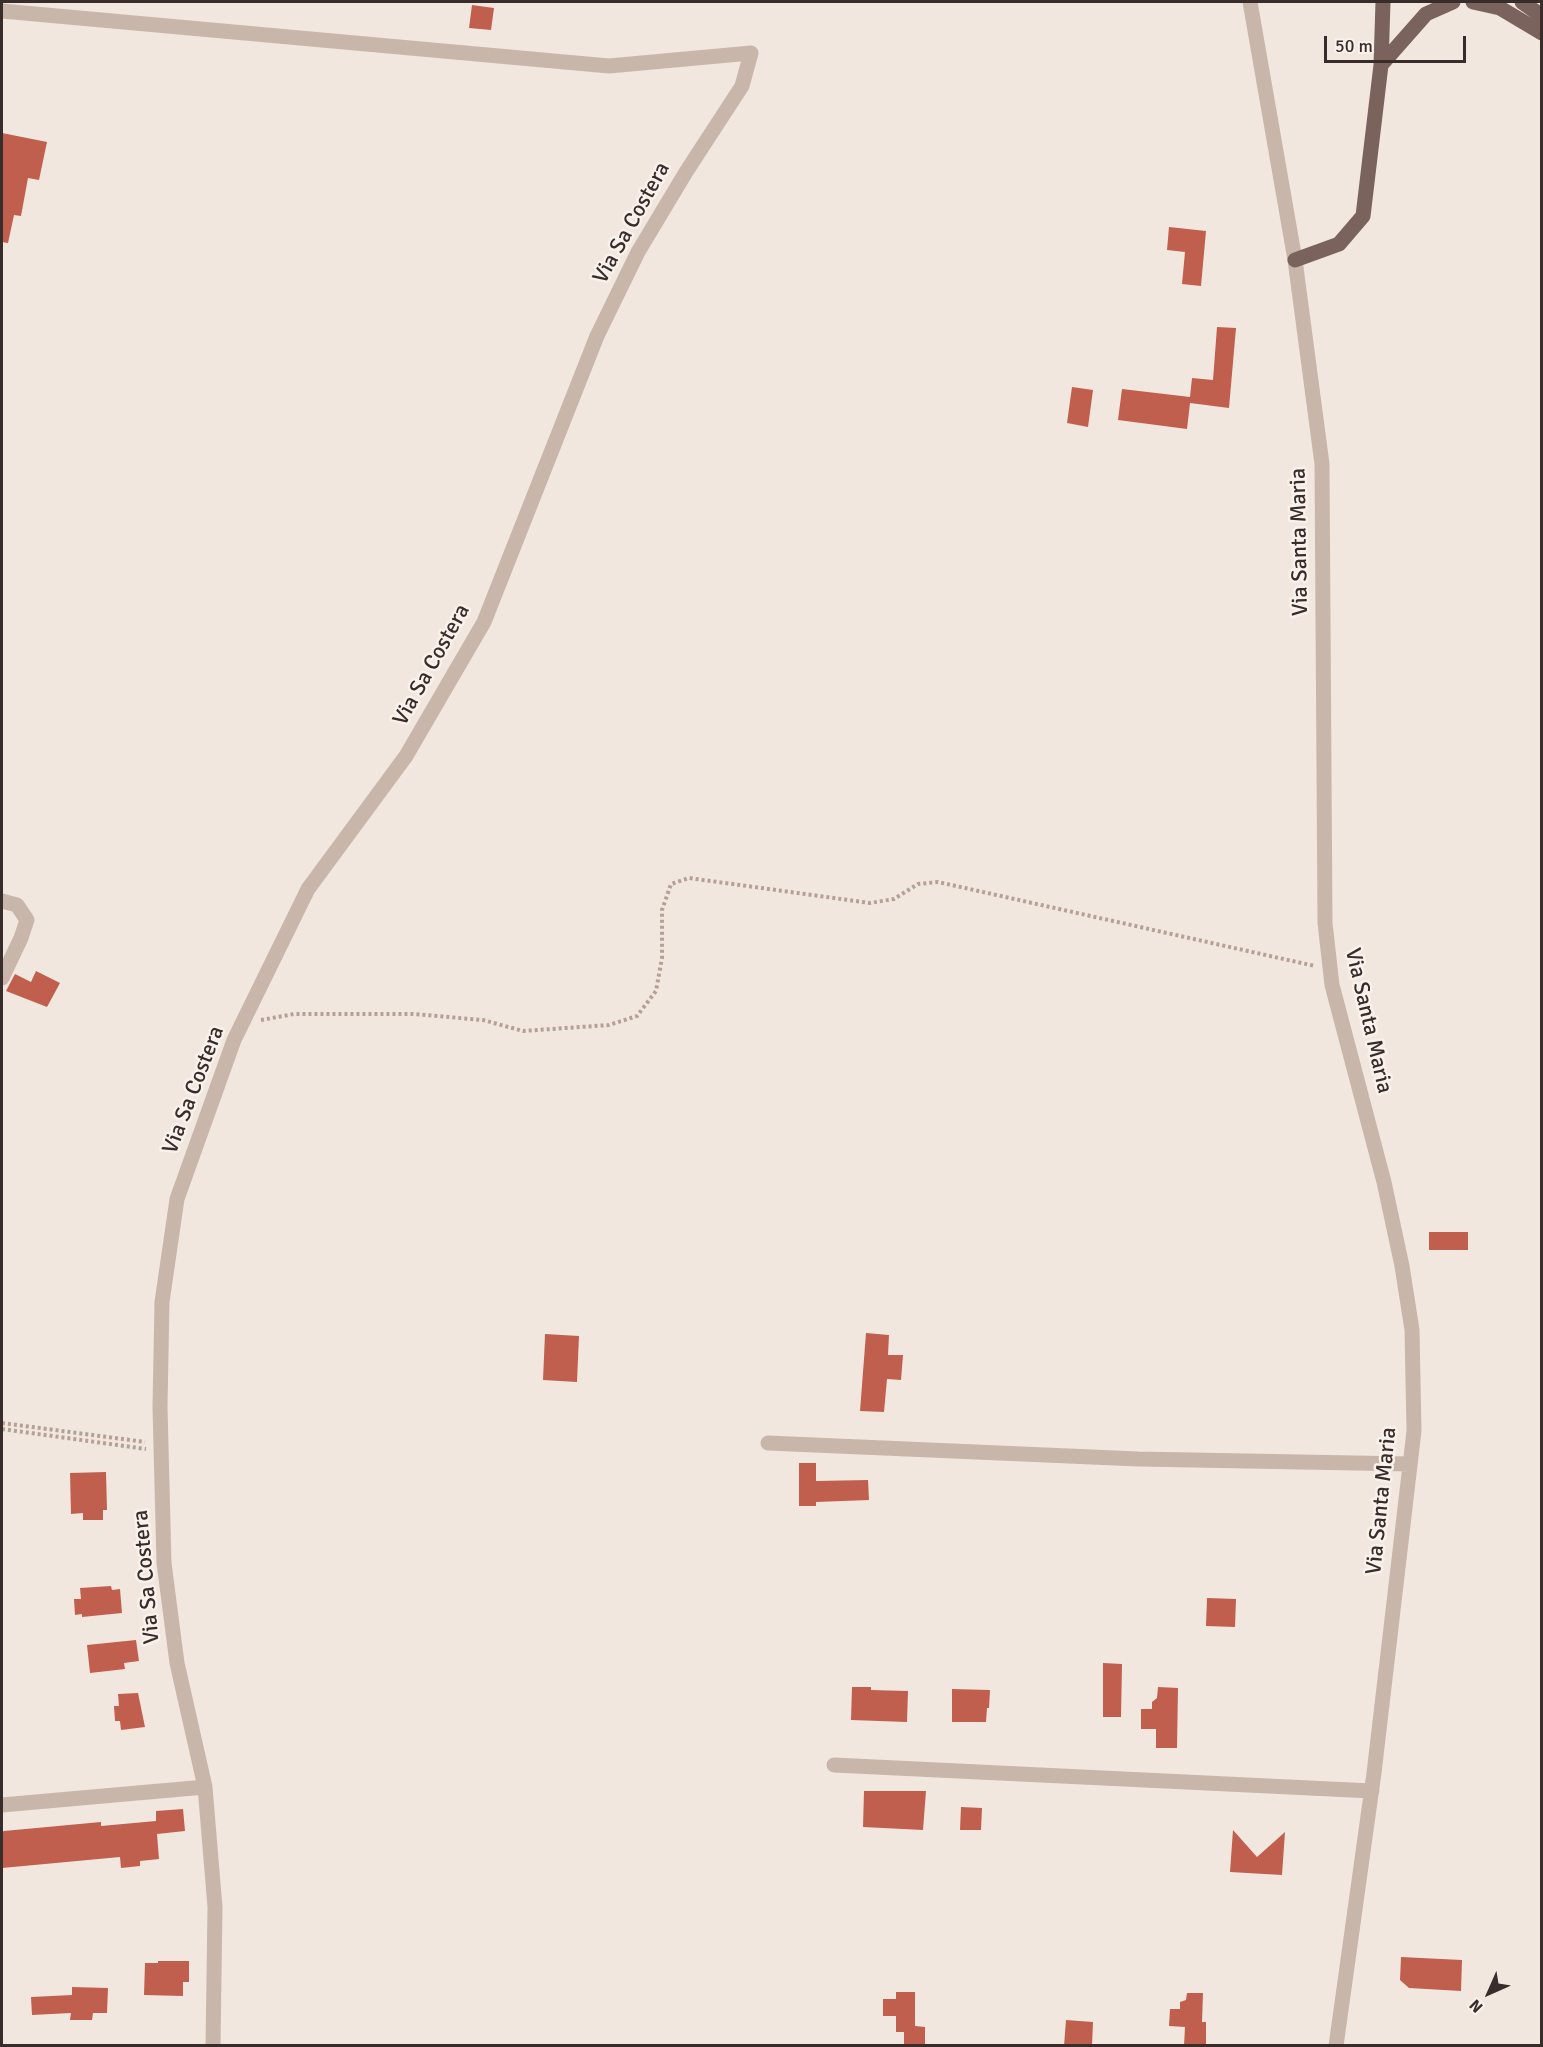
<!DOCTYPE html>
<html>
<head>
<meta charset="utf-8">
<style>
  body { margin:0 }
  #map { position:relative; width:1543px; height:2047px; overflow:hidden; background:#f2e7df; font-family:Signika,sans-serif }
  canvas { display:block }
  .frame { position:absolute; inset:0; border:3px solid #382d2a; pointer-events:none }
  .north { position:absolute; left:1459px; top:1963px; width:60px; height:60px; -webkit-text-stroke:4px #f9f1eb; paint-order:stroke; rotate:225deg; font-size:16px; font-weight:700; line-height:24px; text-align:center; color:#382d2a }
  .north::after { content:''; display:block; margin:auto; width:21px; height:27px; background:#382d2a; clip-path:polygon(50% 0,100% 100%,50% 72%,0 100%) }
  .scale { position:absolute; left:1324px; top:36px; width:142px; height:27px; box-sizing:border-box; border:3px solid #382d2a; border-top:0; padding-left:8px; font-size:18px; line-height:21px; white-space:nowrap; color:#382d2a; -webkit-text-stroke:4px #f9f1eb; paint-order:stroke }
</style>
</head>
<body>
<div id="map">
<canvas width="1543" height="2047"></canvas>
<div class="frame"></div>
<div class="north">N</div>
<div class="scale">50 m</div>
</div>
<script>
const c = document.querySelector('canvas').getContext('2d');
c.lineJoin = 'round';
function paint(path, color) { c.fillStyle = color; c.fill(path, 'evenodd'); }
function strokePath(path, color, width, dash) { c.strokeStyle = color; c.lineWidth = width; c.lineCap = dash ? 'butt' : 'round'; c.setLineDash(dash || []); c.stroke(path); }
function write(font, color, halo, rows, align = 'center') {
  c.font = font + ' Signika,sans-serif'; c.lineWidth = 5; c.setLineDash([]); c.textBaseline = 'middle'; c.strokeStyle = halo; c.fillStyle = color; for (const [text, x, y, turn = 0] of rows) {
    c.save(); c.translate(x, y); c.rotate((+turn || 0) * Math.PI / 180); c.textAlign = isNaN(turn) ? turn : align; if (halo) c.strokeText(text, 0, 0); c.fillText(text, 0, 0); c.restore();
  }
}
paint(new Path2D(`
  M472 5 494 8 491 30 469 28Z
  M2 133 47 142 39 180 28 178 21 216 14 215 8 243 2 242Z
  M1169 227 1206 231 1201 286 1182 284 1185 252 1167 250Z
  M1217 327 1236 328 1229 408 1190 403 1187 429 1118 420 1122 389 1190 397 1192 378 1213 380Z
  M1072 387 1093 390 1088 427 1067 423Z
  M36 971 60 983 47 1007 6 991 15 974 31 982Z
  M1429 1232H1468V1250H1429Z
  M866 1333 889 1335 888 1355H903L901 1380 887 1379 884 1412 860 1411Z
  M545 1334 579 1336 577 1382 543 1380Z
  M799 1463H816V1481L868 1480 869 1500 816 1502V1506H799Z
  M106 1472 107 1510H103V1520H83V1513L71 1514 70 1473Z
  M111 1586 112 1590 120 1589 122 1613 82 1617V1614L75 1615 74 1599H81L80 1588Z
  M1207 1598 1236 1599 1235 1627 1206 1626Z
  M136 1640 139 1661 124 1663 125 1669 90 1673 87 1645Z
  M1103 1663 1122 1664 1121 1717H1103Z
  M852 1687H871V1690L908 1691 907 1722 851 1720Z
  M1158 1687 1178 1688 1177 1748H1156V1729H1141V1709H1152V1702L1157 1698Z
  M952 1689 990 1690 989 1708H987L986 1722H952Z
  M138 1693 145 1727 121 1730 120 1721H115L114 1706H119L118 1694Z
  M864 1791H926L923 1830 863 1827Z
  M961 1807 982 1808 981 1830H960Z
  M183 1809 185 1831 157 1834 159 1859 140 1861V1866L121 1868 120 1857 2 1868V1832L4 1831 101 1822V1826L156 1821V1824V1811Z
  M1233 1830 1257 1857 1285 1832 1282 1875 1230 1872Z
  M1401 1957 1462 1960 1461 1991 1409 1988 1400 1980Z
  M158 1961H189V1982H183V1996L144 1995 145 1963H158Z
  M72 1987 108 1988 107 2013H93L92 2020H70L71 2013 32 2015 31 1997 72 1995Z
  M896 1992H915V2026L925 2027V2046H904V2032H896V2016H883V1999H896Z
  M1187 1993H1203L1202 2022H1206V2046H1184L1185 2027 1169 2026 1170 2009H1180V2002L1186 2000Z
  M1066 2020 1093 2022 1092 2046H1064Z`), '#c05f4e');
strokePath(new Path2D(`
  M261 1020 294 1014H413L483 1020 523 1031 609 1025 637 1016 656 991 662 958V910L671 884 689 878 870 903 894 899 918 884 938 882 1315 966
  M2 1423 145 1442
  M2 1429 146 1449`), '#b5a095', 4, [3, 3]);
strokePath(new Path2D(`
  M1250 2 1295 260 1322 464 1325 923 1332 985 1384 1182 1402 1266 1412 1330 1414 1431 1374 1773 1336 2046
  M2 11 609 66 751 53 742 86 686 172 638 252 597 336 484 622 406 756 308 889 234 1040 177 1199 162 1302 160 1407 164 1563 177 1663 205 1787 215 1907 213 2046
  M2 901 17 905 27 920 21 938 2 978
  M768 1443 1138 1459 1410 1464
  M834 1765 1372 1791
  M2 1805 205 1787`), '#c9b6ab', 15);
strokePath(new Path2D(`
  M1473 2 1500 8 1542 33
  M1522 2 1542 16
  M1381 65 1426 14 1453 2
  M1295 260 1339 244 1363 216 1381 65 1383 2`), '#79635c', 15);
write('22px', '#382d2a', '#f9f1eb', [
  ["Via Sa Costera",632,223,-61],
  ["Via Santa Maria",1300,542,-91],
  ["Via Sa Costera",432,665,-61],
  ["Via Santa Maria",1368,1021,77],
  ["Via Sa Costera",194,1090,-69],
  ["Via Santa Maria",1382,1501,-84],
  ["Via Sa Costera",147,1577,-95]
]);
</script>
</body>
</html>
